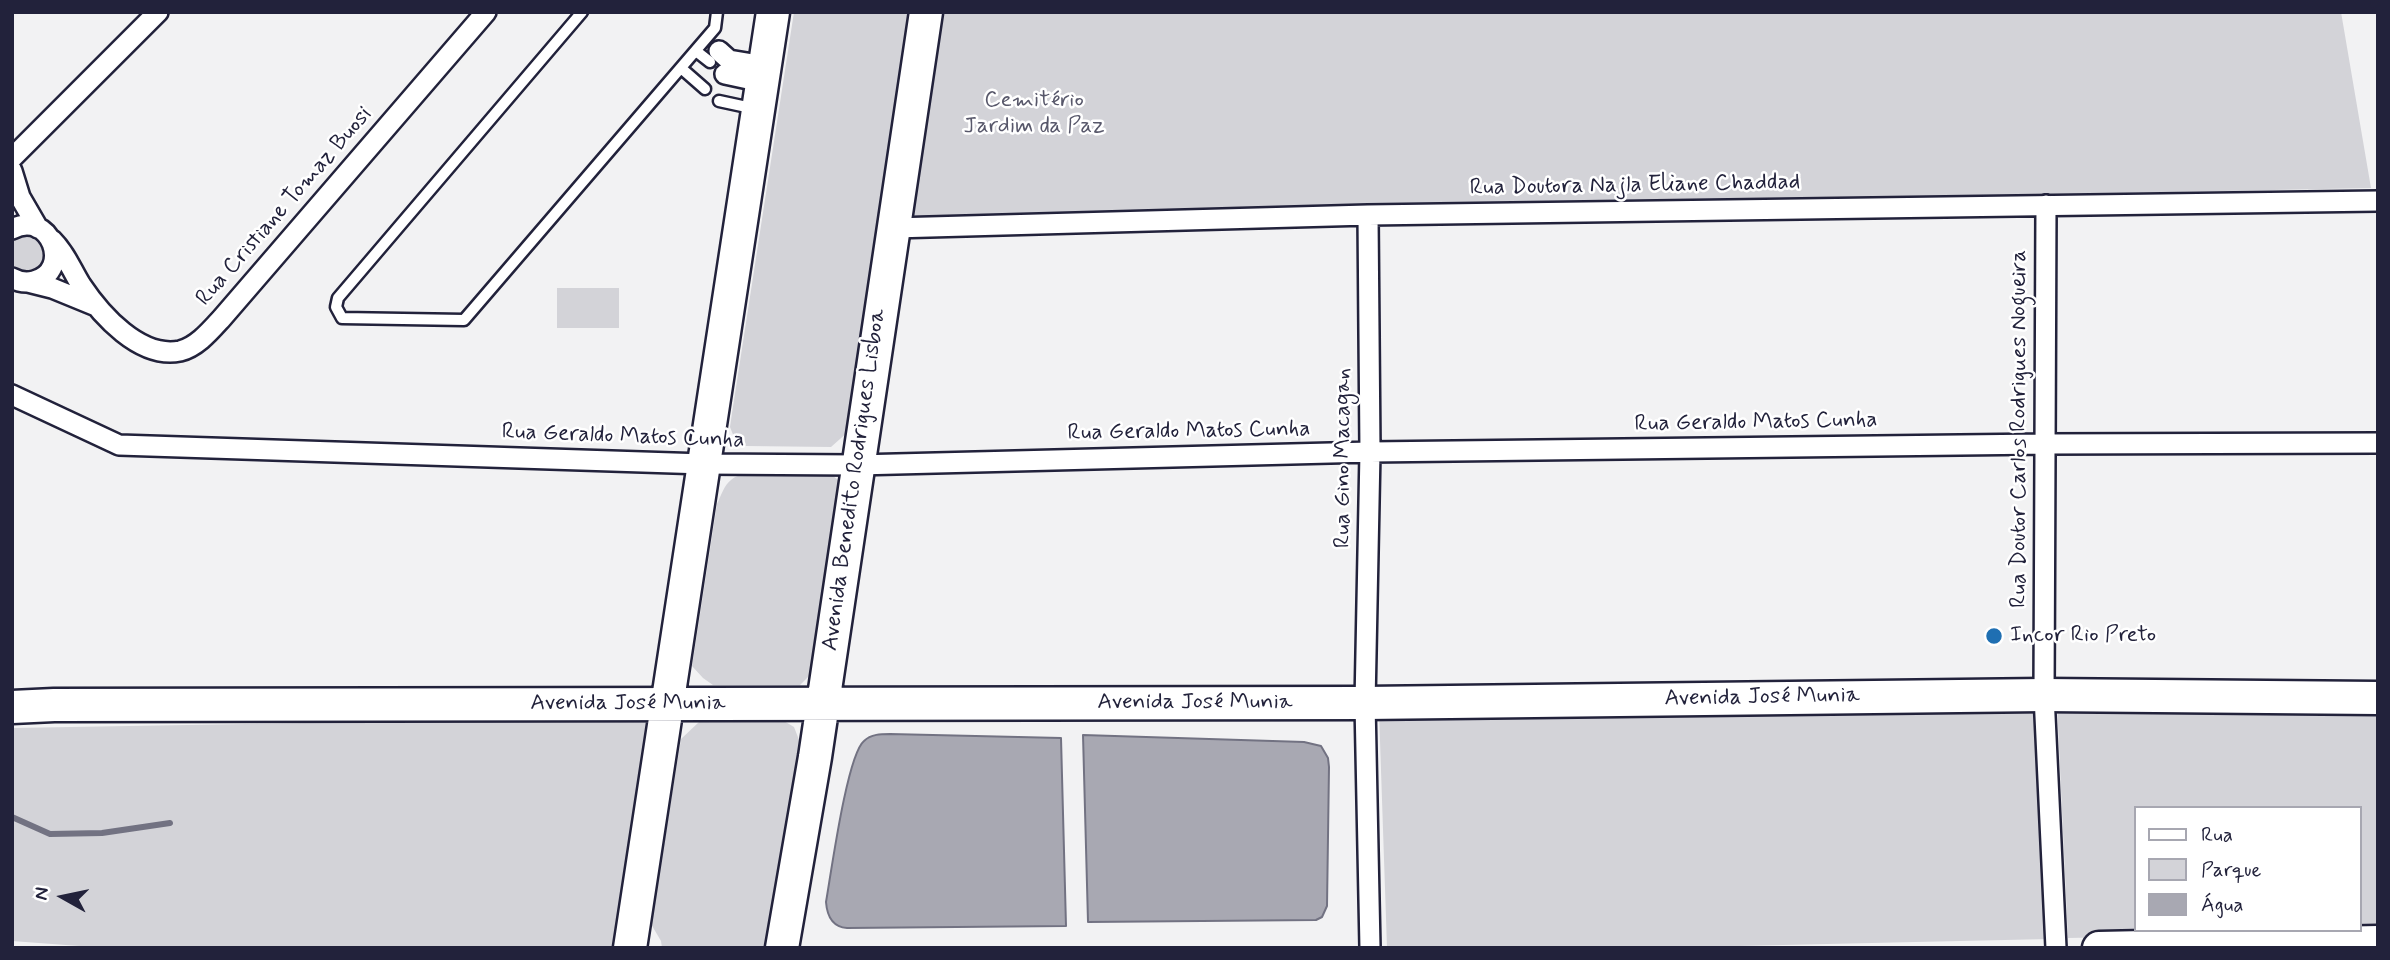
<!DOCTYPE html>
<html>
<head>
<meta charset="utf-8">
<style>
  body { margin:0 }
  #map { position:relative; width:2390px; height:960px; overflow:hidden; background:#f2f2f3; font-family:Mynerve,sans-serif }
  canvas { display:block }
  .frame { position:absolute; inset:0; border:14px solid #22223b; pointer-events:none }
  .legend { position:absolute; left:2134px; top:806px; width:228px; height:126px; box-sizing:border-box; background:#fff; border:2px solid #a7a7b1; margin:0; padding:9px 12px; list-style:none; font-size:21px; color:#22223b }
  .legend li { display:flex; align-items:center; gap:14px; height:35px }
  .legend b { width:35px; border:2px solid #a7a7b1 }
  .north { position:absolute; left:28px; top:862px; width:70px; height:70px; -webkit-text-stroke:5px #fff; paint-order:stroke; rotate:279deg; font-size:19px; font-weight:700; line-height:28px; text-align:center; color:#22223b }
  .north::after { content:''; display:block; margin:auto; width:24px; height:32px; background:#22223b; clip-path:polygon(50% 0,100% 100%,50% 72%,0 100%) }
</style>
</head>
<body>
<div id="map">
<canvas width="2390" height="960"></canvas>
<div class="frame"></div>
<ul class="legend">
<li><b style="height:9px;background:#fff"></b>Rua</li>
<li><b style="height:19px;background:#d3d3d8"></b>Parque</li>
<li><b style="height:19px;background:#a8a8b2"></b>Água</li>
</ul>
<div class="north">N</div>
</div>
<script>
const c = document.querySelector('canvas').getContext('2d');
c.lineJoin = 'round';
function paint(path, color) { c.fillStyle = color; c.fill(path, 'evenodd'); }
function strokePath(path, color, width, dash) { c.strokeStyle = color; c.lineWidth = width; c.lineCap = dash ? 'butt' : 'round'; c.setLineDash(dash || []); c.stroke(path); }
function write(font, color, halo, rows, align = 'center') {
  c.font = font + ' Mynerve,sans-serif'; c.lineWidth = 5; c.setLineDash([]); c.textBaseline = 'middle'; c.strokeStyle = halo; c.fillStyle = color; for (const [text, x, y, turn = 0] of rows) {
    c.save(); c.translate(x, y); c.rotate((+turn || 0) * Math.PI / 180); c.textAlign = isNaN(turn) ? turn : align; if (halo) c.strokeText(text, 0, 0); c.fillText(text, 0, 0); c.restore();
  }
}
paint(new Path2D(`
  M794 12H916L849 431 831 447 746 446 736 442 730 427 732 413Z
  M944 12H2341L2371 188 913 218Z
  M29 235 36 237 46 248V263L35 274 17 273 12 268V242L22 236Z
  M557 288H619V328H557Z
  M827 471 843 484 813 672 800 685H713L703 678 692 666 717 504C721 496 724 485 731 480 749 465 803 471 827 471Z
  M2038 704 2049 939 1650 948H1387L1379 711Z
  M2057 704 2378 715V932L2068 938ZM2136 808H2360V930H2136Z
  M655 717 619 948H106L12 941V728Z
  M784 721 794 727 803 750 773 935 765 948H662L661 941 651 924 681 739 699 722Z`), '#d3d3d8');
const water = new Path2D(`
  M890 734 1061 738 1066 926 847 928C832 927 827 915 826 902 831 874 847 755 864 741 871 734 881 734 890 734Z
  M1083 735 1304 742 1321 746 1328 758 1329 767 1327 906 1322 917 1316 920 1088 922Z`);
paint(water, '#a8a8b2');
strokePath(water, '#727282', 2);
strokePath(new Path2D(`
  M12 817 50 834 102 833 170 823`), '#727282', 6);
const lane = new Path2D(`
  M582 12 338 298 336 307 342 318 464 320 715 28 717 12
  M696 51 710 62
  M681 68 705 89
  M719 101 756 109`);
const street = new Path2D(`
  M719 51 729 60 765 66
  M725 74 762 82
  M12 158 158 12
  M12 171 20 197 38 228
  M2046 205 2044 695 2056 948
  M1368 215 1370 452 1365 703 1370 948
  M893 228 1368 215 2378 201
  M12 229C51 209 73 271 34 281 26 283 19 282 12 278
  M52 240C66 254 71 269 81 285 101 315 140 359 180 351 197 347 211 330 222 318L486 12
  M28 282 52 288 96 306
  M12 395 119 445 704 464 857 465 1370 452 2044 444 2378 443`);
const primary = new Path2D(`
  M12 707 54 705 1365 703 2044 695 2378 698
  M630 948 773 12
  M782 948 815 757 926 12
  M2099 948 2378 942`);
strokePath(lane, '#22223b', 15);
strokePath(street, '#22223b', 24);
strokePath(primary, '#22223b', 37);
strokePath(lane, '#fff', 10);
strokePath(street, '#fff', 19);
strokePath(primary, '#fff', 32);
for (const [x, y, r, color] of [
  [1994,636,9,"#1f6fb2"]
]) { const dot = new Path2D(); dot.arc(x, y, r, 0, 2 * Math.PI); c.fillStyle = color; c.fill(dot); strokePath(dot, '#fff', 2.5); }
write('23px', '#57576a', '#fff', [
  ["Cemitério",1034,101],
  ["Jardim da Paz",1034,127]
]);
write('23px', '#22223b', '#fff', [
  ["Rua Doutora Najla Eliane Chaddad",1635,186,-1],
  ["Rua Cristiane Tomaz Buosi",285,207,-49],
  ["Rua Geraldo Matos Cunha",1756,423,-1],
  ["Rua Doutor Carlos Rodrigues Nogueira",2020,429,-90],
  ["Rua Geraldo Matos Cunha",1189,432,-1],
  ["Rua Geraldo Matos Cunha",623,437,2],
  ["Rua Gino Macagan",1344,458,-90],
  ["Avenida Benedito Rodrigues Lisboa",855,480,-82],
  ["Avenida José Munia",1762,698,-1],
  ["Avenida José Munia",1195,703],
  ["Avenida José Munia",628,704]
]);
write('23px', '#22223b', '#fff', [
  ["Incor Rio Preto",2010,636]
], 'left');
</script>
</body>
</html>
